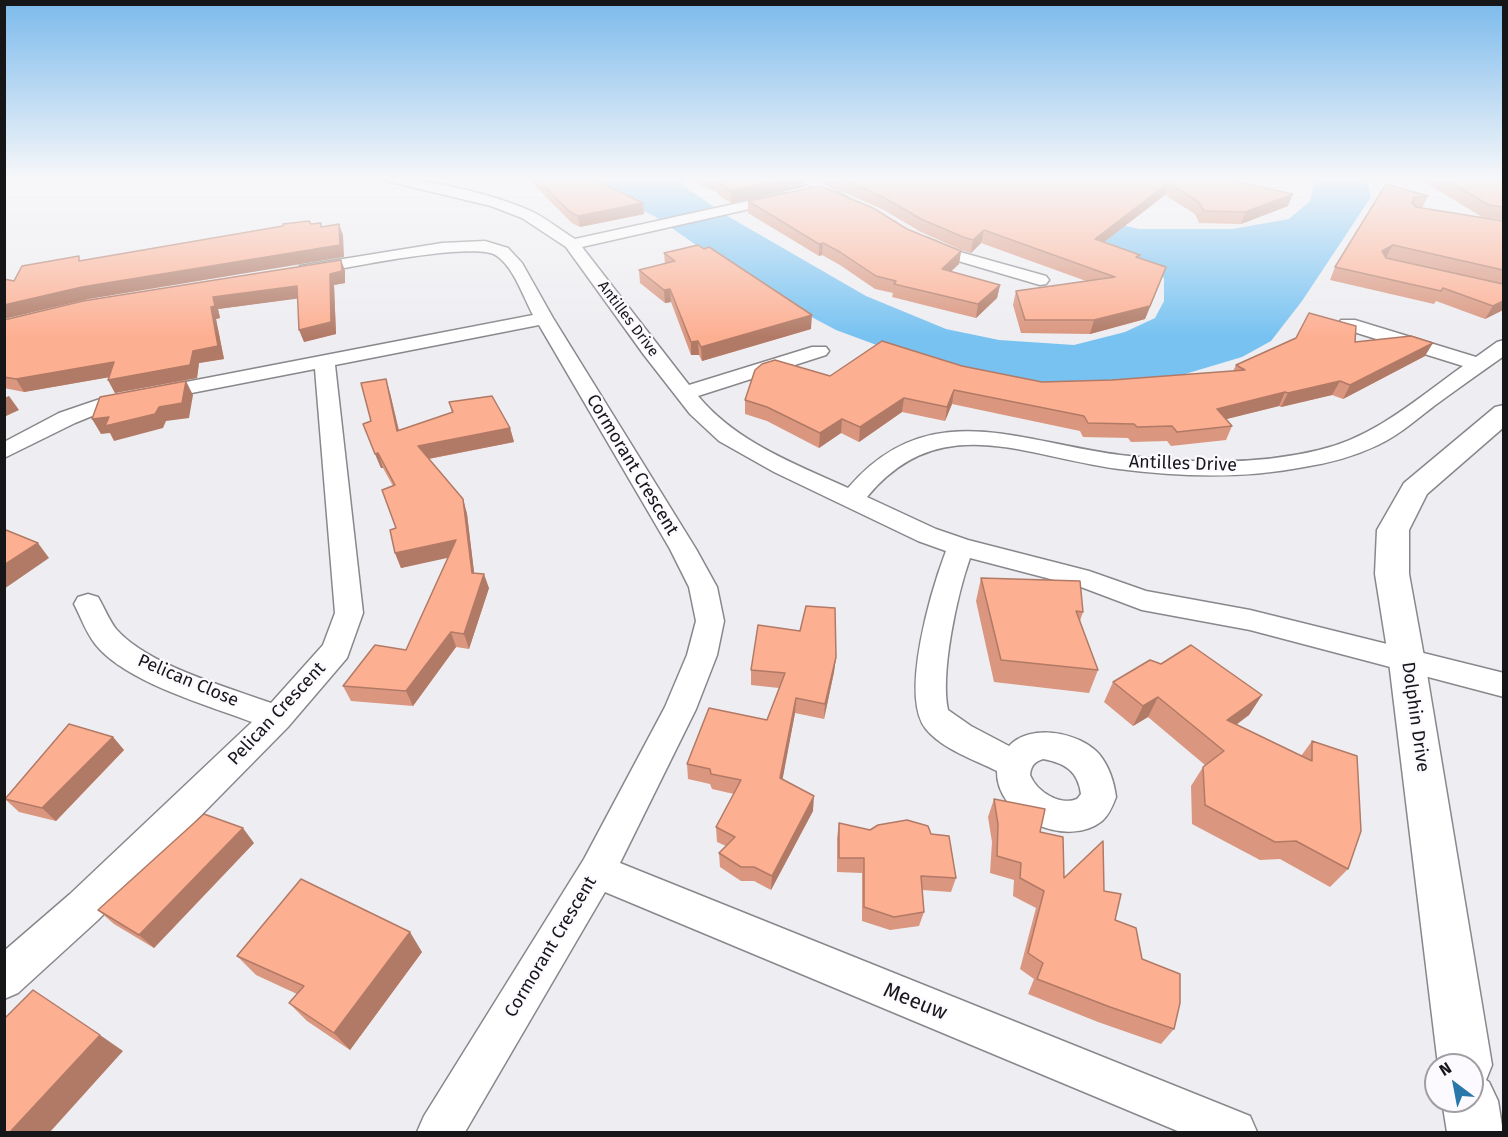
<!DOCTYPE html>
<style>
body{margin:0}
#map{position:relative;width:1508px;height:1137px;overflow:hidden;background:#eeedf1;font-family:"Fira Sans",sans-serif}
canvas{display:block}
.frame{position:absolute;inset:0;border:6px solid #161517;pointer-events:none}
.north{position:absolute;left:1424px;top:1053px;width:60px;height:60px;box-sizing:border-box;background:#fcfaff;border:2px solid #a09ea2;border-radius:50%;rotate:328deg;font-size:16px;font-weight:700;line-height:24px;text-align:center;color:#161517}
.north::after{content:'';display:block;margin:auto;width:21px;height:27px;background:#2978aa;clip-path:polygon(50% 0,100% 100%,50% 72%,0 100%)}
</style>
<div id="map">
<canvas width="1508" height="1137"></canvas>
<div class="frame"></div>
<div class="north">N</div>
</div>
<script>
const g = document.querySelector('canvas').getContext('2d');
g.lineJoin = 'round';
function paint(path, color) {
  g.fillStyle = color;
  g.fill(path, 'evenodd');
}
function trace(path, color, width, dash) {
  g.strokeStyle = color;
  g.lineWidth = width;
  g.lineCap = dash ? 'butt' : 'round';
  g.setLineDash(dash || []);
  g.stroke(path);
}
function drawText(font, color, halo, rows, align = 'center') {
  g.font = font + ' "Fira Sans",sans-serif';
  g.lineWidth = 4.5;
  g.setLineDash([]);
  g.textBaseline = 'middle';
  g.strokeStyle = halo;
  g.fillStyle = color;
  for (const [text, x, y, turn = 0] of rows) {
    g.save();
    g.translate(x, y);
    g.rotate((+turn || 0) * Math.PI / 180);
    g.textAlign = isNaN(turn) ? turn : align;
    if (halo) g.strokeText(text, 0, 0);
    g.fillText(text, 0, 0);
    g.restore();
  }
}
paint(new Path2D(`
 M 571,177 L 681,177 L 684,186 L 724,214 L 866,296 L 946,329 L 999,340 L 1074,345 L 1125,332 L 1155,318 L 1164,301 L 1164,278 L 1146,264 L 1095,245 L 1058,209 L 1139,229 L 1232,229 L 1289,219 L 1310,201 L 1314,180 L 1312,177 L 1366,177 L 1371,197 L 1302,301 L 1271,341 L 1242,357 L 1165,380 L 1044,387 L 928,364 L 836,330 L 759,289 L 656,217 Z`), '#77c2f1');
const minor = new Path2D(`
 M 380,177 C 422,177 493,194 531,211 C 546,218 560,230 575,239 L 784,193 L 789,194 L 791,197 L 789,200 L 582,247 L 689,385 L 812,347 L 826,347 L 829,351 L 826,355 L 698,396 C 736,442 795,464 848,488 C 928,394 1019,442 1120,455 C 1186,463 1254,466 1319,450 C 1375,437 1418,398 1463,366 L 1341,328 L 1339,324 L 1341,320 L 1355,320 L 1476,357 L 1497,342 L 1504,340 L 1504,356 C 1480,373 1457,389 1434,406 C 1416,420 1399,435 1378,445 C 1355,456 1330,463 1304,467 C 1243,479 1181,477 1119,469 C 1025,457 940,408 867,497 L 936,529 L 968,540 L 1089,571 L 1146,591 L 1250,610 L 1504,673 L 1504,697 L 1250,630 L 1142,610 L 1081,587 L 970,558 C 957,595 940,673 948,710 L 971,726 L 1009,746 C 1030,723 1079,732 1099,754 C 1109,766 1114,782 1116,797 C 1113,805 1109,815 1102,821 C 1067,849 996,818 997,771 C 975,760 942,749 926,729 C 899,696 932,588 946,551 L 918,541 L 774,472 L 719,441 L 690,414 L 644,355 L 566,247 L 522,218 L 491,206 L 382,180 ZM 1043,759 C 1065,763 1078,771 1081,794 L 1077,799 C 1060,806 1037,792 1030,775 C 1031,766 1034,762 1043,759 Z
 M 794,177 L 812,177 L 855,202 L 848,206 L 843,205 Z
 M 928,238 L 960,252 L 1046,276 L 1049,280 L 1046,284 L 1040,285 L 948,258 L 922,246 L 920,243 L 922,240 Z
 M 485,241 L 508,248 L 522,263 L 553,318 L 696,549 L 717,587 L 724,621 L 717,655 L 696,709 L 620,863 L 1250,1116 L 1257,1132 L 1180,1132 L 605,892 L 465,1132 L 417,1132 L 424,1116 L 584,859 L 665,707 L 687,655 L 696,621 L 689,587 L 670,549 L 539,325 L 335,365 L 363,613 L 347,658 L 288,727 L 98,920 L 18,993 L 4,999 L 4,951 L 70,894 L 252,722 C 207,705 126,682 96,645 C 86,633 81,617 74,604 L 78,597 L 88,594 L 98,597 C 104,607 109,620 116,629 C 147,665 227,687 271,703 L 323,645 L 335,613 L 315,369 L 109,409 L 75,423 L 4,458 L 4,442 L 59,413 L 103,398 L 533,315 C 523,296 514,268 497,256 C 476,240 338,270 306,275 L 300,274 L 298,270 L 300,266 L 306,265 L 442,243 Z`);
const tertiary = new Path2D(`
 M 1504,405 L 1504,427 L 1427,494 L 1409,530 L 1409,574 L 1425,662 L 1492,1065 L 1486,1080 L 1489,1082 L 1498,1101 L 1503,1132 L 1447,1132 L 1442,1101 L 1472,1101 L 1472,1065 L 1438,1065 L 1389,662 L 1375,574 L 1377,530 L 1404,483 L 1495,407 Z`);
trace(minor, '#89878b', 3);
trace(tertiary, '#89878b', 3);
paint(minor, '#fff');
paint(tertiary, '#fff');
paint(new Path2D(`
 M 526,177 L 589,177 L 643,203 L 644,214 L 580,227 L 572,223 Z
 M 693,177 L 804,177 L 804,187 L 731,203 L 717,194 L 717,192 L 693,182 Z
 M 815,177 L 1233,177 L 1225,180 L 1288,206 L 1241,224 L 1199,223 L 1195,214 L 1165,195 L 1104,242 L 1140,255 L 1139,258 L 1161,281 L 1145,319 L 1090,334 L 1021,333 L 1013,305 L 1016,291 L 1086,281 L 981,243 L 971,253 L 961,250 L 919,231 L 884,210 L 827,185 Z
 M 1416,177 L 1503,177 L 1503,220 L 1482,217 Z
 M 1386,184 L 1428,196 L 1422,208 L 1503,221 L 1503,310 L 1485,319 L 1436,301 L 1434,304 L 1330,280 L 1335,267 Z
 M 748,201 L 907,229 L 961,251 L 959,264 L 951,271 L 1000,285 L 997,298 L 976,318 L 892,297 L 893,293 L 875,289 L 840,265 L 822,255 L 819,256 L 748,213 Z
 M 664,253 L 811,329 L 702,361 L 699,355 L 691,355 L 671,302 L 665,303 L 640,283 L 639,270 L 665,264 Z
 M 341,260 L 345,271 L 345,283 L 334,285 L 336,334 L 304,342 L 298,298 L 218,309 L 220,318 L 216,319 L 224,359 L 199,363 L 197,378 L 115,393 L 108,380 L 109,377 L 24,392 L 4,388 L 4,320 Z
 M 1355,342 L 1425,356 L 1343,399 L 1332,395 L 1281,407 L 1279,406 L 1226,419 L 1232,426 L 1226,440 L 1171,446 L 1167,441 L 1131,442 L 1128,438 L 1083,437 L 1080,431 L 952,404 L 945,421 L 902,412 L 859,442 L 841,433 L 819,448 L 767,421 L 745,414 L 745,400 L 830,376 L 962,366 L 1042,382 L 1112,380 L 1233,371 L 1236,365 Z
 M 390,393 L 399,430 L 452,413 L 449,402 L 510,428 L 514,442 L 429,459 L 463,499 L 467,514 L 474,573 L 489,588 L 469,649 L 456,647 L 413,706 L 351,701 L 343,686 L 406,650 L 448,557 L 401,568 L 395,553 L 396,528 L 393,486 L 383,468 L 381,468 L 363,424 L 371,421 Z
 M 981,578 L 1083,612 L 1080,621 L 1098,670 L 1089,693 L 994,682 L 976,601 Z
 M 836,657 L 834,672 L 824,719 L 795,713 L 782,780 L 813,811 L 771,890 L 754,881 L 741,881 L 720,867 L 719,853 L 726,846 L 717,842 L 716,827 L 734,794 L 712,789 L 710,784 L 688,779 L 687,764 L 767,720 L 779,688 L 751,685 L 751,670 Z
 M 1113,682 L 1262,695 L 1249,715 L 1236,725 L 1301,756 L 1312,741 L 1348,869 L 1330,887 L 1280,859 L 1260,860 L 1192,824 L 1191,786 L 1203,767 L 1205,765 L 1148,717 L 1133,726 L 1104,702 Z
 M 113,737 L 124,750 L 56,821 L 19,812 L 5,799 Z
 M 994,799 L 1040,832 L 1064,878 L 1104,891 L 1115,920 L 1142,959 L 1174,1029 L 1161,1044 L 1098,1022 L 1028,994 L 1034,979 L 1020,969 L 1036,908 L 1013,896 L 1014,880 L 990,873 L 992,842 L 988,817 Z
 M 839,823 L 870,830 L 931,834 L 956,878 L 951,892 L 922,890 L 924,912 L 919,926 L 890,930 L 862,921 L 862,873 L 837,872 L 837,838 Z
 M 254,843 L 154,948 L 114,924 L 98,910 Z
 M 422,952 L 350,1050 L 307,1021 L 289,1003 L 297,994 L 256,975 L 237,956 Z`), '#da967e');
paint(new Path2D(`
 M 795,177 L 804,177 L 804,187 L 731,203 L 731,191 Z
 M 1204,177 L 1233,177 L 1200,187 Z
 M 1168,183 L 1165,195 L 1091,252 L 1095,239 Z
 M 1293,194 L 1288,206 L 1241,224 L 1245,212 Z
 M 643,203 L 644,214 L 580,227 L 578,216 Z
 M 339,224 L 343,235 L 344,257 L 89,299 L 4,319 L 4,305 Z
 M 984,230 L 981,243 L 971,253 L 973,240 Z
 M 823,243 L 822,255 L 819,256 L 819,244 Z
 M 1393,245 L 1386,257 L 1376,263 L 1382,251 Z
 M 961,251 L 959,264 L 940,282 L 942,269 Z
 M 341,260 L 345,271 L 345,283 L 334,285 L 336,334 L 304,342 L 299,330 L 330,274 Z
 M 1166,267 L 1145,319 L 1090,334 L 1094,320 Z
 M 1000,285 L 997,298 L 976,318 L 978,304 Z
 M 297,286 L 302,298 L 218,309 L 220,318 L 216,319 L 224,359 L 199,363 L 197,378 L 115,393 L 108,380 L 193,351 L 211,307 L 213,297 Z
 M 670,289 L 671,302 L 665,303 L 664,290 Z
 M 1503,301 L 1503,310 L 1485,319 L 1493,306 Z
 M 812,315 L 811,329 L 702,361 L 701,347 Z
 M 698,341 L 699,355 L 691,355 L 691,342 Z
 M 1433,343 L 1425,356 L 1343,399 L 1350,385 Z
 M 114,362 L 122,375 L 24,392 L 16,379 Z
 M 386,379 L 390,393 L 402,445 L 397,431 Z
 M 186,381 L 193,395 L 189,418 L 166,421 L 163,428 L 114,441 L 110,433 L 101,434 L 92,419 L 109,417 L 159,407 Z
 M 1340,381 L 1332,395 L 1281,407 L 1288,393 Z
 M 954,390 L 952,404 L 945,421 L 947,407 Z
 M 1285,392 L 1279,406 L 1211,423 L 1217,409 Z
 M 9,396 L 19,410 L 4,417 L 4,398 Z
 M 904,398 L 902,412 L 859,442 L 860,427 Z
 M 842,419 L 841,433 L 819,448 L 820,433 Z
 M 510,428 L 514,442 L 422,460 L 418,446 Z
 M 378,453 L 383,468 L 381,468 L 375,454 Z
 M 463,499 L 467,514 L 476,588 L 472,573 Z
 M 456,540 L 461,555 L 401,568 L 395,553 Z
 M 38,543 L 49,558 L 4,589 L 4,565 Z
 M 484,574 L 489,588 L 469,649 L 464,634 Z
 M 451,632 L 456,647 L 413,706 L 406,691 Z
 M 836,657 L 834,672 L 824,719 L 825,704 Z
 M 1262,695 L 1249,715 L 1215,740 L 1227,720 Z
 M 1158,697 L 1148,717 L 1133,726 L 1143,706 Z
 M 796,698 L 795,713 L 780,793 L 780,778 Z
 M 113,737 L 124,750 L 56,821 L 42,808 Z
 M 814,796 L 813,811 L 771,890 L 772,876 Z
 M 243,828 L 254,843 L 154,948 L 139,935 Z
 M 410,932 L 422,952 L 350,1050 L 334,1033 Z
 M 100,1035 L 123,1051 L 50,1132 L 10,1132 Z`), '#b17a66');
const building = new Path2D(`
 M 535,177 L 589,177 L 643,203 L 578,216 L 570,212 Z
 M 709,177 L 795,177 L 731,191 L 717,182 L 719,182 Z
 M 837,177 L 1213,177 L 1293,194 L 1245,212 L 1204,211 L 1199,202 L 1168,183 L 1095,239 L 1140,255 L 1136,257 L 1166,267 L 1150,306 L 1094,320 L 1025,320 L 1016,291 L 1115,277 L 984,230 L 973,240 L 963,237 L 921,219 L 885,198 Z
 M 1441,177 L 1503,177 L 1503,207 L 1489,205 Z
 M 1386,184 L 1428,196 L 1414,197 L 1412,203 L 1416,207 L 1503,221 L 1503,270 L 1393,245 L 1382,251 L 1386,258 L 1503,284 L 1503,301 L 1493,306 L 1443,288 L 1441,291 L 1335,267 Z
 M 820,186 L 873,208 L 907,229 L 961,251 L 942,269 L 1000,285 L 978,304 L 894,284 L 896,281 L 876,276 L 840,252 L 823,243 L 819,244 L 748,201 Z
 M 309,221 L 311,224 L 321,223 L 321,227 L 339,224 L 340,245 L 82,287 L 4,305 L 4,279 L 14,281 L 22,266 L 79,256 L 79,261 L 283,226 L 283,224 Z
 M 698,245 L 704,249 L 709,247 L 812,315 L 701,347 L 698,341 L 691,342 L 670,289 L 664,290 L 639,270 L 675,261 L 664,253 Z
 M 341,260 L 342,271 L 330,274 L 331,322 L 299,330 L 297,286 L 213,297 L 215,306 L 211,307 L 218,346 L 193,351 L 190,365 L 108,380 L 114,362 L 16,379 L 4,377 L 4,320 L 83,301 Z
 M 1309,313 L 1356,326 L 1355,342 L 1411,336 L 1433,343 L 1350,385 L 1340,381 L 1288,393 L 1285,392 L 1217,409 L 1232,426 L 1177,432 L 1172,426 L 1137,427 L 1134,424 L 1088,423 L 1084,416 L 954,390 L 947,407 L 904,398 L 860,427 L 842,419 L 820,433 L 767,407 L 745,400 L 755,370 L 762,364 L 775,360 L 830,376 L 882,341 L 962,366 L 1042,382 L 1112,380 L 1245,370 L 1236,365 L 1296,338 Z
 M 386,379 L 397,431 L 453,412 L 449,402 L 492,396 L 510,428 L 418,446 L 463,499 L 472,573 L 484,574 L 464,634 L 451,632 L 406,691 L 343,686 L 375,645 L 406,650 L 456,540 L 395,553 L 390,530 L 396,528 L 382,490 L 395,485 L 378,453 L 375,454 L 363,424 L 371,421 L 361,383 Z
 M 186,381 L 182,403 L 159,407 L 155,414 L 105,426 L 109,417 L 92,419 L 100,397 Z
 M 6,530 L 38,543 L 4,565 L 4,531 Z
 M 981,578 L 1080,581 L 1083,612 L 1076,611 L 1098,670 L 1001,660 Z
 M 806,606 L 835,608 L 836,657 L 825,704 L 796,698 L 780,778 L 814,796 L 772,876 L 754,867 L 741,867 L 719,853 L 735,837 L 716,827 L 741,780 L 711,774 L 710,769 L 687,764 L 709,708 L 767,720 L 785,673 L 751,670 L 758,625 L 800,631 Z
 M 1191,645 L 1262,695 L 1227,720 L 1312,761 L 1312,741 L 1357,756 L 1361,831 L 1348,869 L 1296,841 L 1275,842 L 1205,805 L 1203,767 L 1224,751 L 1158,697 L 1143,706 L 1113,682 L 1150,660 L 1161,664 Z
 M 69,724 L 113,737 L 42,808 L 5,799 Z
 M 994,799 L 1045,809 L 1040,832 L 1063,837 L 1064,878 L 1103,841 L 1104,891 L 1121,894 L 1115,920 L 1136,928 L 1142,959 L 1180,974 L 1180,1003 L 1174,1029 L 1110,1007 L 1037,979 L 1043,963 L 1028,953 L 1044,891 L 1020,878 L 1021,863 L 997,856 L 998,824 Z
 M 204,814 L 243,828 L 139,935 L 98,910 Z
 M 907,820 L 928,826 L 931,834 L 949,836 L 956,878 L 921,876 L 924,912 L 894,917 L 864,907 L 864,858 L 839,858 L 839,823 L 870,830 L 878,825 Z
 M 301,879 L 410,932 L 334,1033 L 289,1003 L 304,986 L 237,956 Z
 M 33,990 L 100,1035 L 10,1132 L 4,1132 L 4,1019 Z`);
paint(building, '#fdaf92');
trace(building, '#b17a66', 1.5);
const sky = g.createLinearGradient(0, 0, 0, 337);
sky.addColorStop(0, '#7bbaec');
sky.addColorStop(0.53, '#f7f7f9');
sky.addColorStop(1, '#f7f7f900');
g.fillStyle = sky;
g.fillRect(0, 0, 1508, 337);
drawText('15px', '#161517', '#fcfaff', [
 ["Antilles Drive",628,319,53]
]);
drawText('18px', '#161517', '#fcfaff', [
 ["Antilles Drive",1183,464,2],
 ["Cormorant Crescent",632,465,59],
 ["Pelican Close",188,681,23],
 ["Pelican Crescent",277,714,-47],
 ["Dolphin Drive",1415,717,82],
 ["Cormorant Crescent",551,947,-59]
]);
drawText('21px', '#161517', '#fcfaff', [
 ["Meeuw",915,1002,22]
]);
</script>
